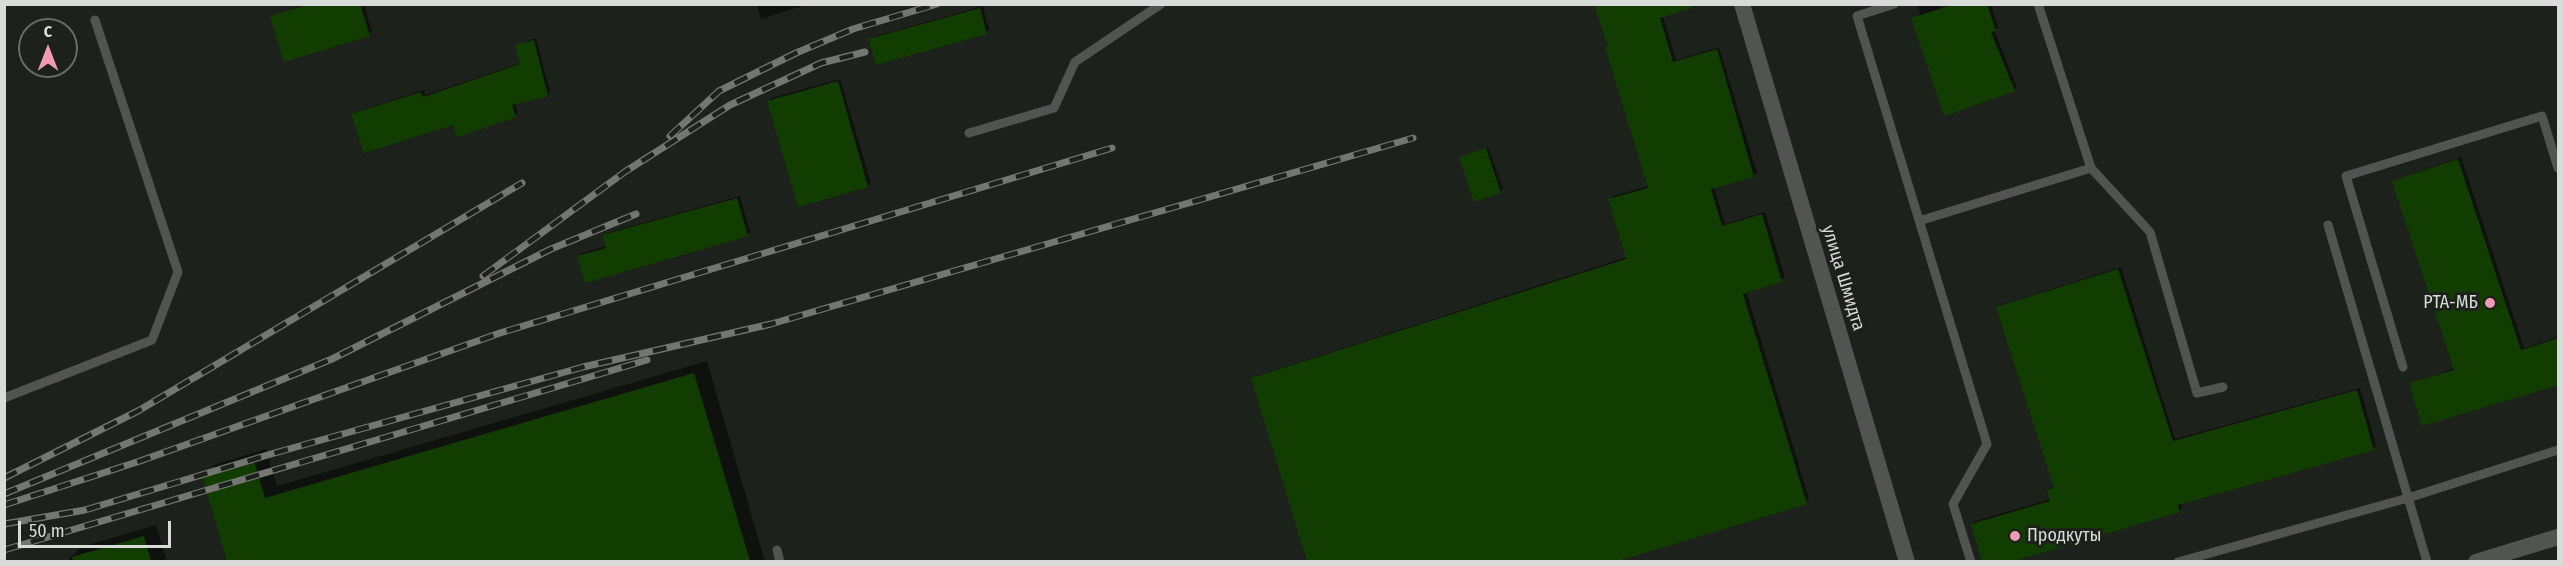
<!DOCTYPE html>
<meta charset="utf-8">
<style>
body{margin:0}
#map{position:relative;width:2563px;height:566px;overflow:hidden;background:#1d211b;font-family:"Fira Sans Condensed",sans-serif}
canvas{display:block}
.frame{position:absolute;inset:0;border:6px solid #d8dbd7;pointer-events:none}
.north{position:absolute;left:18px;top:18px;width:60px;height:60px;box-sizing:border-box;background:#1d211b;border:2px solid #686b66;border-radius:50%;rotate:0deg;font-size:16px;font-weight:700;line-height:24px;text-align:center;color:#d8dbd7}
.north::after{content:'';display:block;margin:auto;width:21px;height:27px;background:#f09ab6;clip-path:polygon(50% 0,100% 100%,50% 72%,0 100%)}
.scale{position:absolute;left:18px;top:521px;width:153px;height:27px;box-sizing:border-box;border:3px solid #d8dbd7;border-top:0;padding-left:8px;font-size:18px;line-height:21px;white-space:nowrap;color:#d8dbd7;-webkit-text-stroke:4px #1d211b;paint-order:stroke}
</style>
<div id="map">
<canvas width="2563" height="566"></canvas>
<div class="frame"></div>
<div class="north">С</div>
<div class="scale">50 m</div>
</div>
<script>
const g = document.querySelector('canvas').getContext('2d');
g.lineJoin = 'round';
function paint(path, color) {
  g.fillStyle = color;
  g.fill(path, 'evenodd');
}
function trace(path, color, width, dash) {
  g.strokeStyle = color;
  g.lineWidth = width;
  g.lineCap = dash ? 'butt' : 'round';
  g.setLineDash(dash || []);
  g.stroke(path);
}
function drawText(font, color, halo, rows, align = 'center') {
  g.font = font + ' "Fira Sans Condensed",sans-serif';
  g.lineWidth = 6;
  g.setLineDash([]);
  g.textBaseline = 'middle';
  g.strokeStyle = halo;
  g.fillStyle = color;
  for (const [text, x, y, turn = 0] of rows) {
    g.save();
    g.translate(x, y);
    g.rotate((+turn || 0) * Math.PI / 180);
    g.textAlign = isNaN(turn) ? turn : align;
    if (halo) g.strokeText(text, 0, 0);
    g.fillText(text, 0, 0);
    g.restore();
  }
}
paint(new Path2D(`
 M 305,4 L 364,4 L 372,32 L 369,35 L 272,17 Z
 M 757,4 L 809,4 L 761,19 Z
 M 1917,4 L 1941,4 L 1941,8 L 1951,4 L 1991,4 L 1998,27 L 1994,30 L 2017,87 L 2014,90 L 1913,19 L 1920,14 Z
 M 983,6 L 989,30 L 986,32 L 870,40 L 873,37 Z
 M 1663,16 L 1676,60 L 1719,47 L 1757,173 L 1754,175 L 1714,187 L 1725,224 L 1765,212 L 1785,278 L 1746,291 L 1809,499 L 1806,502 L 1613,562 L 1309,562 L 1253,379 L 1256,376 L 1627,257 L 1610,199 L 1613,196 L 1649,186 L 1606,48 Z
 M 536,38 L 550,92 L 547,95 L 515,103 L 518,113 L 515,115 L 454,123 L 353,114 L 356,112 L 424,90 L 425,95 L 521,63 L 517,45 Z
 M 840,79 L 871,183 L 868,186 L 769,101 L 771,98 Z
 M 1488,147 L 1503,189 L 1500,192 L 1461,158 Z
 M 2461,157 L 2524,348 L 2558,337 L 2558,383 L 2411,384 L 2455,368 L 2393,181 Z
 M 740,196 L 750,232 L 747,234 L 579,256 L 582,253 L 607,246 L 604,236 L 607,233 Z
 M 2121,267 L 2175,439 L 2360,388 L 2376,446 L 2373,449 L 2181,503 L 2182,508 L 2179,511 L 2008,562 L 1983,562 L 1972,524 L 1975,521 L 2051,499 L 2048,490 L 2055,486 L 1998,308 L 2001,305 Z
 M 707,361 L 765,562 L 228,562 L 203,476 L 216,464 L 266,449 L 277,486 Z
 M 156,525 L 167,562 L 69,562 L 69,559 L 81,547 Z`), '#0007');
paint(new Path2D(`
 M 309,4 L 360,4 L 370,36 L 284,62 L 270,16 Z
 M 1594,4 L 1691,4 L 1691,8 L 1660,18 L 1673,62 L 1717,49 L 1754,177 L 1711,189 L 1722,226 L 1762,214 L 1782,282 L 1743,294 L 1807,504 L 1618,561 L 1307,561 L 1251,378 L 1626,259 L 1608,199 L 1648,188 L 1605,47 L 1608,46 Z
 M 1955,4 L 1987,4 L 1996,31 L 1991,32 L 2015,91 L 1944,116 L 1911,18 Z
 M 980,8 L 987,34 L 876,65 L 868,39 Z
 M 534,40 L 548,96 L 512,105 L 516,117 L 457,137 L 453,125 L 364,153 L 351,114 L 421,92 L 423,97 L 520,64 L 515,45 Z
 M 838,81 L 868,187 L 798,207 L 767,101 Z
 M 1486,148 L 1501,193 L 1474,202 L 1459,157 Z
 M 2458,159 L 2521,350 L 2559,338 L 2559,385 L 2422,426 L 2409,383 L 2454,370 L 2392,181 Z
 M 737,198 L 748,236 L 585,283 L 577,256 L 606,248 L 602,235 Z
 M 2118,269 L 2173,441 L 2357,390 L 2374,450 L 2178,505 L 2180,512 L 2014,561 L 1982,561 L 1971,524 L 2050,501 L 2047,490 L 2054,488 L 1996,307 Z
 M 694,373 L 750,561 L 227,561 L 202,476 L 254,461 L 265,498 Z
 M 144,536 L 151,561 L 73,561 L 72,557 Z`), '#123d00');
trace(new Path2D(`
 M 1894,4 L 1857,16 L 1987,444 L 1953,504 L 1971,562
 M 2038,4 L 2091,168 L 2150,232 L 2197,393 L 2223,387
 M 969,133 L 1054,108 L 1075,62 L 1161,4
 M 1919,221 L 2091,168
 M 2328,225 L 2427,562
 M 2403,367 L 2346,176 L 2542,116 L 2558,168
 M 4,398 L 152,340 L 178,272 L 95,20
 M 777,550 L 780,562
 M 2178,562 L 2408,498 L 2558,450`), '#525451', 9);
trace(new Path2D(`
 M 1742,4 L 1907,562`), '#525451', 16);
trace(new Path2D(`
 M 2476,562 L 2558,537`), '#525451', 16);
const rail = new Path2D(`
 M 670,136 L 719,91 L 796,53 L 853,29 L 937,4
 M 483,276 L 626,171 L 730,105 L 821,63 L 865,52
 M 4,478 L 138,411 L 522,183
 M 4,494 L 332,359 L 551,249 L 636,214
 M 4,505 L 140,461 L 500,333 L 1112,148
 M 4,524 L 85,510 L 271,454 L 583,367 L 771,324 L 1413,138
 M 4,550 L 647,360`);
trace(rail, '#737671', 7);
trace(rail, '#1d211b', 4.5, [14]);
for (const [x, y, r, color] of [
 [2490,303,6,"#f09ab6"],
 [2015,536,6,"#f09ab6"]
]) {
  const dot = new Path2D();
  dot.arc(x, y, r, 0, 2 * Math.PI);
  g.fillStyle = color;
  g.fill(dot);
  trace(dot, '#1d211b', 2);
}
drawText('18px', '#d8dbd7', '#1d211b', [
 ["улица Шмидта",1843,278,73]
]);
drawText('18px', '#d8dbd7', '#1d211b', [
 ["РТА-МБ",2478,303],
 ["Продкуты",2027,536,"left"]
], 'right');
</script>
